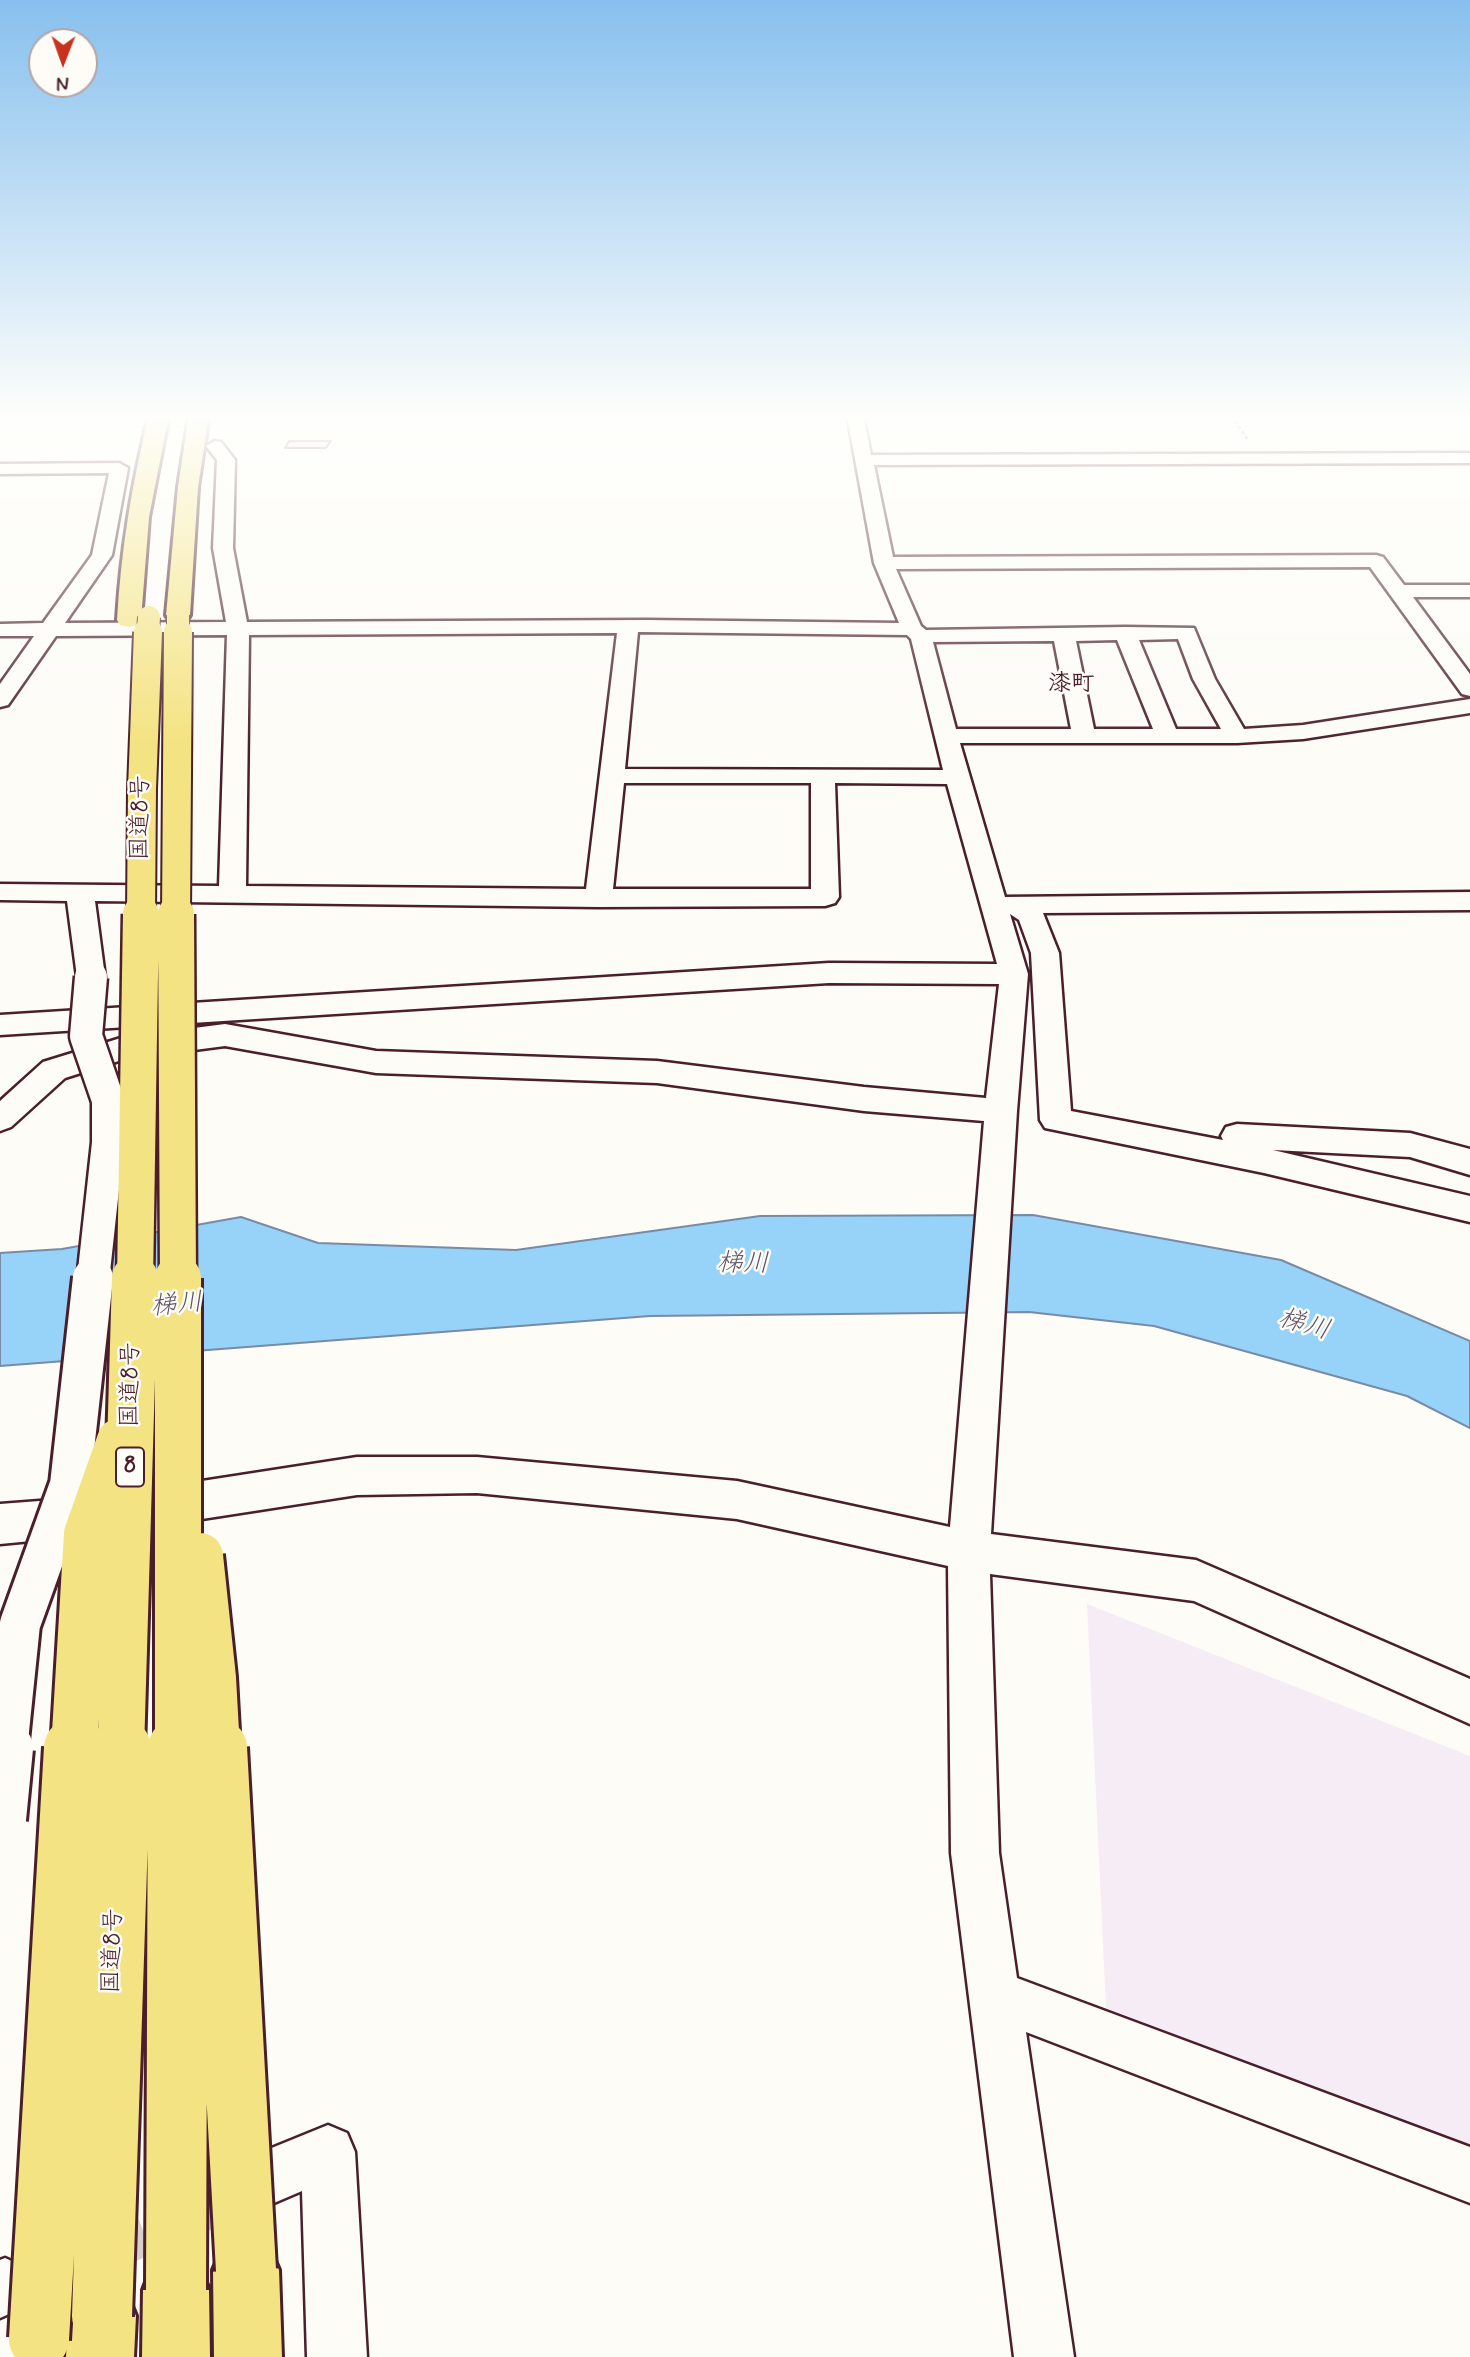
<!DOCTYPE html>
<meta charset="utf-8">
<style>
body{margin:0}
#map{position:relative;width:1470px;height:2357px;overflow:hidden;background:#fdfcf7;font-family:Mynerve,sans-serif}
canvas{display:block}
.north{position:absolute;left:28px;top:28px;width:70px;height:70px;box-sizing:border-box;background:#fdfcf7;border:2px solid #b5a4a5;border-radius:50%;rotate:181deg;font-size:19px;font-weight:700;line-height:28px;text-align:center;color:#4a1f2b}
.north::after{content:'';display:block;margin:auto;width:24px;height:32px;background:#c8321e;clip-path:polygon(50% 0,100% 100%,50% 72%,0 100%)}
</style>
<div id="map">
<canvas width="1470" height="2357"></canvas>
<div class="north">N</div>
</div>
<script>
const g = document.querySelector('canvas').getContext('2d');
g.lineJoin = 'round';
function paint(path, color) {
  g.fillStyle = color;
  g.fill(path, 'evenodd');
}
function trace(path, color, width, dash) {
  g.strokeStyle = color;
  g.lineWidth = width;
  g.lineCap = dash ? 'butt' : 'round';
  g.setLineDash(dash || []);
  g.stroke(path);
}
function drawText(font, color, halo, rows, align = 'center') {
  g.font = font + ' Mynerve,"Klee One",sans-serif';
  g.lineWidth = 5;
  g.setLineDash([]);
  g.textBaseline = 'middle';
  g.strokeStyle = halo;
  g.fillStyle = color;
  for (const [text, x, y, turn = 0] of rows) {
    g.save();
    g.translate(x, y);
    g.rotate((+turn || 0) * Math.PI / 180);
    g.textAlign = isNaN(turn) ? turn : align;
    if (halo) g.strokeText(text, 0, 0);
    g.fillText(text, 0, 0);
    g.restore();
  }
}
paint(new Path2D(`
 M 1087,1604 L 1470,1756 L 1470,2148 L 1106,2008 Z`), '#f6ecf6');
const water = new Path2D(`
 M 1033,1215 L 1281,1260 L 1470,1341 L 1470,1428 L 1407,1396 L 1154,1326 L 1029,1312 L 650,1316 L 0,1366 L 0,1253 L 62,1249 L 241,1217 L 318,1243 L 516,1250 L 760,1216 Z`);
paint(water, '#97d3f8');
trace(water, '#788ba6', 2);
const building = new Path2D(`
 M 289,441 L 331,441 L 326,448 L 285,448 Z`);
paint(building, '#e4c6f4');
trace(building, '#4a1f2b', 2);
trace(new Path2D(`
 M 95,2250 L 255,2183`), '#d9d0ce', 52, [52, 26]);
const minor = new Path2D(`
 M 847,415 L 863,415 L 871,455 L 1470,453 L 1470,463 L 874,465 L 893,557 L 1376,555 L 1383,557 L 1404,585 L 1470,585 L 1470,597 L 1413,597 L 1470,674 L 1470,696 L 1462,694 L 1370,567 L 896,569 L 921,626 L 926,630 L 1125,627 L 1194,628 L 1215,679 L 1244,729 L 1303,725 L 1470,699 L 1470,713 L 1303,739 L 1237,743 L 960,743 L 1005,897 L 1470,892 L 1470,910 L 1043,913 L 1059,953 L 1071,1111 L 1223,1140 L 1221,1136 L 1226,1127 L 1237,1124 L 1410,1133 L 1470,1149 L 1470,1175 L 1410,1157 L 1273,1150 L 1470,1196 L 1470,1222 L 1264,1173 L 1045,1128 L 1040,1120 L 1031,953 L 1019,920 L 1010,914 L 1028,974 L 1017,1111 L 991,1534 L 1196,1560 L 1470,1679 L 1470,1724 L 1194,1601 L 990,1574 L 999,1853 L 1017,1978 L 1470,2147 L 1470,2203 L 1026,2032 L 1074,2357 L 1014,2357 L 951,1853 L 948,1566 L 737,1519 L 477,1493 L 357,1495 L 105,1534 L 0,1544 L 0,1504 L 105,1496 L 357,1457 L 477,1457 L 737,1481 L 950,1527 L 984,1121 L 864,1111 L 657,1083 L 376,1073 L 225,1046 L 125,1059 L 65,1078 L 11,1127 L 0,1131 L 0,1101 L 43,1062 L 124,1037 L 225,1024 L 376,1051 L 657,1061 L 864,1087 L 986,1098 L 999,984 L 829,983 L 0,1035 L 0,1015 L 829,963 L 997,964 L 947,784 L 835,783 L 839,897 L 835,903 L 825,906 L 599,907 L 95,901 L 105,977 L 101,984 L 91,987 L 81,984 L 77,977 L 67,901 L 0,900 L 0,884 L 219,886 L 227,635 L 56,636 L 8,705 L 0,707 L 0,684 L 34,636 L 0,636 L 0,624 L 43,623 L 92,555 L 109,473 L 0,474 L 0,464 L 119,463 L 128,468 L 112,555 L 65,623 L 226,622 L 213,548 L 217,460 L 206,446 L 215,441 L 221,442 L 235,460 L 233,548 L 247,622 L 646,620 L 899,623 L 874,563 ZM 638,632 L 907,635 L 911,639 L 943,770 L 625,769 ZM 617,633 L 586,889 L 246,886 L 249,635 ZM 1178,639 L 1193,679 L 1221,729 L 1176,729 L 1139,640 ZM 1117,640 L 1153,729 L 1094,729 L 1076,641 ZM 1054,641 L 1071,729 L 956,729 L 933,642 ZM 624,783 L 811,783 L 811,889 L 613,889 Z
 M 328,2125 L 347,2133 L 355,2152 L 367,2357 L 307,2357 L 302,2191 L 267,2206 L 247,2198 L 239,2178 L 247,2158 Z
 M 5,2258 L 25,2267 L 34,2287 L 25,2307 L 0,2318 L 0,2260 Z`);
const highway = new Path2D(`
 M 149,415 L 169,415 L 149,517 L 141,620 L 138,625 L 129,627 L 120,625 L 117,620 C 121,550 132,483 149,415 Z
 M 189,415 L 209,415 L 198,487 L 190,615 L 187,620 L 178,622 L 169,620 L 166,615 L 178,487 Z
 M 246,2237 L 269,2247 L 279,2270 L 282,2357 L 214,2357 L 213,2270 L 223,2247 Z
 M 176,2257 L 200,2266 L 209,2290 L 210,2357 L 142,2357 L 143,2290 L 152,2266 Z
 M 102,2282 L 126,2292 L 136,2316 L 134,2357 L 66,2357 L 68,2316 L 78,2292 Z`);
trace(minor, '#4a1f2b', 5);
trace(highway, '#4a1f2b', 6);
trace(new Path2D(`
 M 1232,416 L 1248,440`), '#4a1f2b', 2.5, [3.5, 2.5]);
paint(minor, '#fdfcf7');
paint(highway, '#f4e382');
const minorBridgeFar2 = new Path2D(`
 M 91,977 L 86,1036 L 108,1100 L 108,1143 L 93,1280`);
const minorBridgeFar1 = new Path2D(`
 M 7,1750 L 20,1624 L 70,1485 L 93,1278`);
const minorBridge = new Path2D(`
 M 0,1819 L 7,1748`);
const highwayBridgeFar4 = new Path2D(`
 M 148,634 L 149,617
 M 178,634 L 178,615`);
const highwayBridgeFar3 = new Path2D(`
 M 141,916 L 142,789 L 148,632
 M 176,916 L 178,632`);
const highwayBridgeFar2 = new Path2D(`
 M 176,914 L 178,1280
 M 135,1280 L 141,914`);
const highwayBridgeFar1 = new Path2D(`
 M 178,1278 L 178,1750
 M 200,1556 L 213,1678 L 217,1750
 M 74,1750 L 87,1534 L 120,1441
 M 121,1750 L 135,1278`);
const highwayBridge = new Path2D(`
 M 217,1748 L 246,2270
 M 176,2290 L 178,1748
 M 102,2316 L 121,1748
 M 39,2339 L 74,1748`);
trace(minorBridgeFar2, '#4a1f2b', 37, []);
trace(minorBridgeFar1, '#4a1f2b', 46, []);
trace(minorBridge, '#4a1f2b', 58, []);
trace(highwayBridgeFar4, '#4a1f2b', 24, []);
trace(highwayBridgeFar3, '#4a1f2b', 32, []);
trace(highwayBridgeFar2, '#4a1f2b', 41, []);
trace(highwayBridgeFar1, '#4a1f2b', 52, []);
trace(highwayBridge, '#4a1f2b', 66, []);
trace(minorBridgeFar2, '#fdfcf7', 32);
trace(minorBridgeFar1, '#fdfcf7', 40);
trace(minorBridge, '#fdfcf7', 52);
trace(highwayBridgeFar4, '#f4e382', 22);
trace(highwayBridgeFar3, '#f4e382', 28);
trace(highwayBridgeFar2, '#f4e382', 36);
trace(highwayBridgeFar1, '#f4e382', 46);
trace(highwayBridge, '#f4e382', 60);
const sky = g.createLinearGradient(0, 0, 0, 745);
sky.addColorStop(0, '#87c0ee');
sky.addColorStop(0.56, '#fefefb');
sky.addColorStop(1, '#fefefb00');
g.fillStyle = sky;
g.fillRect(0, 0, 1470, 745);
drawText('bold 23px', '#4a1f2b', '#fdfcf7', [
 ["漆町",1071,685]
]);
for (const [x, y, w] of [
 [130,1467,28]
]) {
  const box = new Path2D();
  box.roundRect(x - w / 2, y - 19.5, w, 39, 5);
  g.fillStyle = '#fdfcf7';
  g.fill(box);
  trace(box, '#4a1f2b', 2);
}
drawText('bold 23px', '#4a1f2b', null, [
 ["8",130,1467]
]);
drawText('24px', '#4a1f2b', '#fdfcf7', [
 ["国道8号",142,818,-89],
 ["国道8号",132,1385,-89],
 ["国道8号",114,1951,-88]
]);
drawText('italic 26px', '#615568', '#fdfcf7', [
 ["梯川",743,1265,1],
 ["梯川",177,1306,-5],
 ["梯川",1304,1326,16]
]);
</script>
